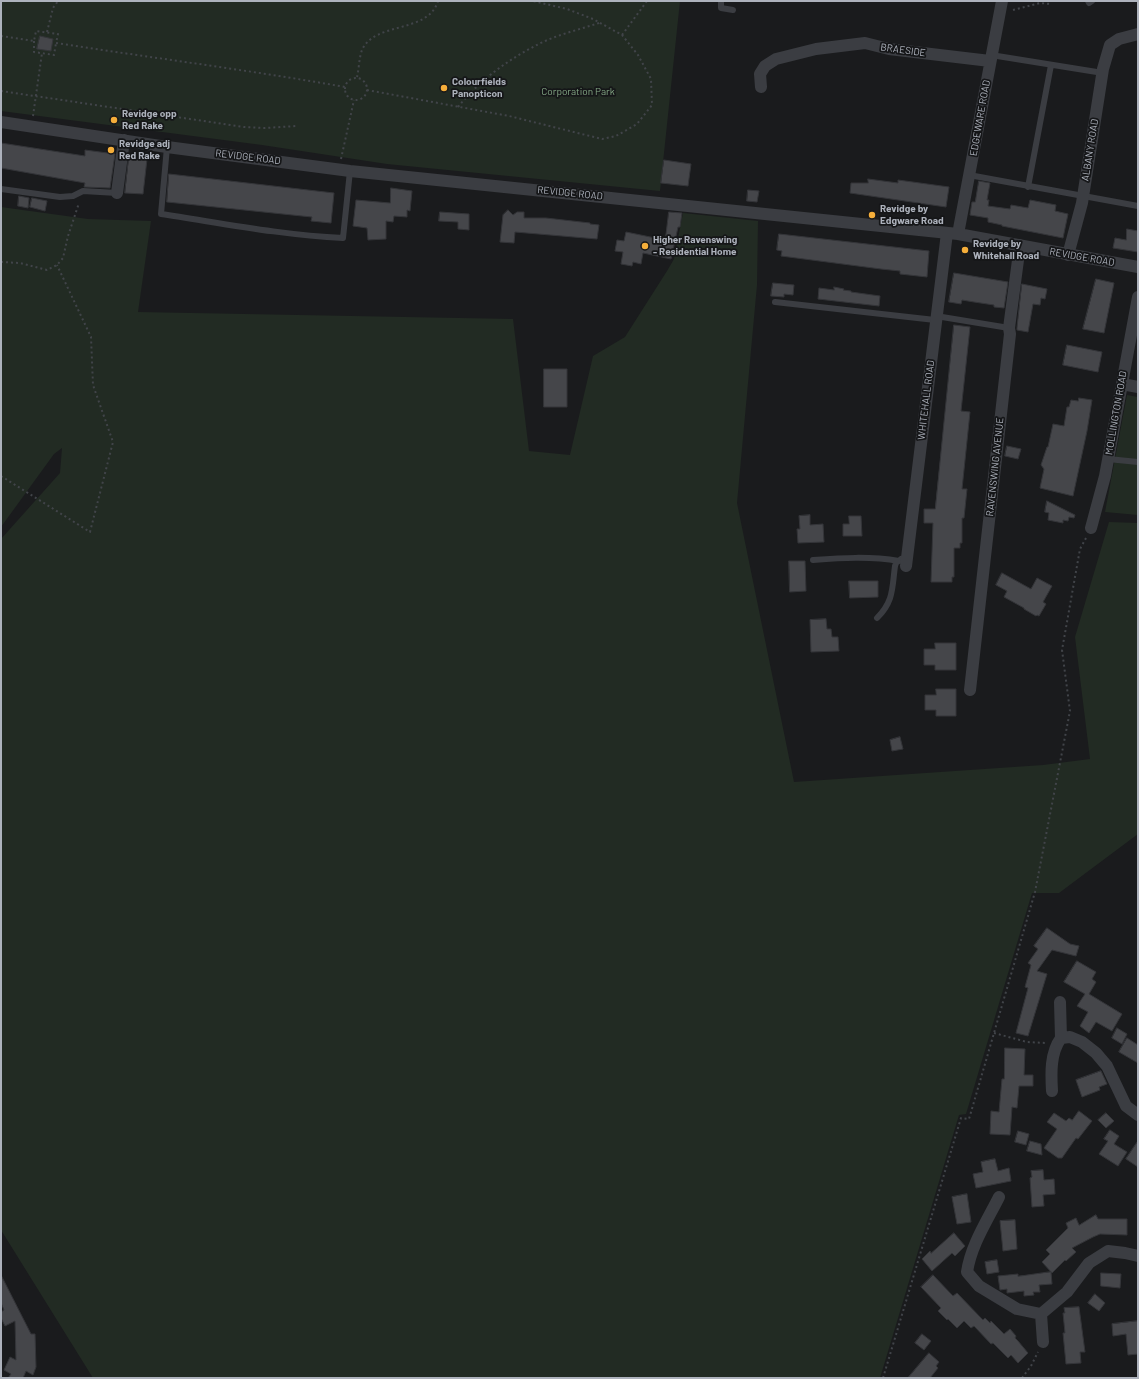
<!DOCTYPE html>
<style>
body{margin:0}
#map{position:relative;width:1139px;height:1379px;overflow:hidden;background:#1a1b1d;font-family:Barlow,sans-serif}
canvas{display:block}
.frame{position:absolute;inset:0;border:2px solid #adb2bc;pointer-events:none}
</style>
<div id="map">
<canvas width="1139" height="1379"></canvas>
<div class="frame"></div>
</div>
<script>
const g = document.querySelector('canvas').getContext('2d');
g.lineJoin = 'round';
function paint(path, color) {
  g.fillStyle = color;
  g.fill(path, 'evenodd');
}
function trace(path, color, width, dash) {
  g.strokeStyle = color;
  g.lineWidth = width;
  g.lineCap = dash ? 'butt' : 'round';
  g.setLineDash(dash || []);
  g.stroke(path);
}
function drawText(font, color, halo, rows, align = 'center') {
  g.font = font + ' Barlow,sans-serif';
  g.lineWidth = 3.5;
  g.setLineDash([]);
  g.textBaseline = 'middle';
  g.strokeStyle = halo;
  g.fillStyle = color;
  for (const [text, x, y, turn = 0] of rows) {
    g.save();
    g.translate(x, y);
    g.rotate((+turn || 0) * Math.PI / 180);
    g.textAlign = isNaN(turn) ? turn : align;
    if (halo) g.strokeText(text, 0, 0);
    g.fillText(text, 0, 0);
    g.restore();
  }
}
paint(new Path2D(`
 M 1,1 L 680,1 L 660,191 L 387,164 L 262,145 L 1,111 Z
 M 1,207 L 88,219 L 151,221 L 138,312 L 513,319 L 529,451 L 570,455 L 593,356 L 625,337 L 667,271 L 674,259 L 683,213 L 758,221 L 757,285 L 737,503 L 794,782 L 1043,765 L 1090,759 L 1075,637 L 1109,522 L 1138,523 L 1138,834 L 1059,893 L 1032,893 L 966,1114 L 959,1115 L 880,1378 L 93,1378 L 1,1230 L 1,539 L 60,473 L 62,448 L 54,454 L 1,527 Z
 M 1127,395 L 1138,397 L 1138,515 L 1105,512 Z`), '#222b23');
const building = new Path2D(`
 M 40,36 L 53,39 L 51,51 L 37,49 Z
 M 1,143 L 85,156 L 85,150 L 115,154 L 110,188 L 84,187 L 85,183 L 1,168 Z
 M 129,157 L 147,159 L 143,194 L 125,193 Z
 M 664,160 L 691,164 L 688,186 L 661,183 Z
 M 169,174 L 334,193 L 331,223 L 311,221 L 312,217 L 302,216 L 167,202 Z
 M 868,179 L 898,183 L 898,180 L 949,187 L 946,207 L 850,193 L 851,183 L 868,183 Z
 M 979,181 L 990,183 L 987,200 L 989,200 L 988,206 L 1010,209 L 1011,205 L 1028,208 L 1030,200 L 1056,205 L 1055,211 L 1068,214 L 1063,238 L 1002,226 L 1002,225 L 988,222 L 988,218 L 970,215 L 972,202 L 975,202 Z
 M 391,188 L 412,191 L 410,211 L 407,210 L 407,217 L 394,216 L 393,222 L 386,221 L 386,239 L 368,240 L 367,228 L 353,226 L 356,200 L 390,203 Z
 M 748,190 L 759,191 L 757,202 L 747,201 Z
 M 19,196 L 29,198 L 28,208 L 18,206 Z
 M 32,198 L 47,201 L 45,211 L 30,207 Z
 M 508,210 L 513,215 L 517,212 L 524,212 L 524,218 L 546,218 L 590,223 L 590,224 L 599,225 L 597,239 L 515,232 L 514,243 L 500,242 L 503,215 Z
 M 440,212 L 469,214 L 469,230 L 458,229 L 458,222 L 439,221 Z
 M 669,212 L 682,213 L 680,227 L 678,227 L 671,259 L 643,253 L 641,264 L 633,262 L 632,266 L 621,264 L 623,252 L 615,251 L 617,240 L 624,241 L 626,232 L 665,240 Z
 M 1127,229 L 1138,231 L 1138,252 L 1113,248 L 1115,238 L 1126,240 Z
 M 779,234 L 929,251 L 927,277 L 900,274 L 900,271 L 881,269 L 781,256 L 782,251 L 777,250 Z
 M 954,273 L 1008,282 L 1004,308 L 994,307 L 994,305 L 974,302 L 962,300 L 961,304 L 949,302 Z
 M 1096,279 L 1114,283 L 1104,333 L 1083,329 Z
 M 773,283 L 794,285 L 793,295 L 784,294 L 784,297 L 771,296 Z
 M 1022,284 L 1047,289 L 1045,299 L 1041,298 L 1040,305 L 1033,304 L 1028,332 L 1017,330 L 1017,328 Z
 M 834,287 L 844,289 L 843,290 L 851,291 L 851,292 L 880,296 L 879,306 L 818,299 L 819,288 L 834,290 Z
 M 954,325 L 970,327 L 961,411 L 970,412 L 962,489 L 967,489 L 964,518 L 962,518 L 962,543 L 960,543 L 960,548 L 954,548 L 954,577 L 952,577 L 952,582 L 931,582 L 933,523 L 924,523 L 924,509 L 935,509 Z
 M 1067,345 L 1102,352 L 1098,372 L 1063,365 Z
 M 544,369 L 567,369 L 567,407 L 544,407 Z
 M 1079,398 L 1092,400 L 1087,431 L 1073,496 L 1040,488 L 1044,469 L 1041,465 L 1047,447 L 1048,447 L 1053,424 L 1064,426 L 1067,407 L 1069,407 L 1071,400 L 1078,401 Z
 M 1007,446 L 1021,449 L 1018,459 L 1005,456 Z
 M 1047,501 L 1075,515 L 1074,518 L 1069,517 L 1068,521 L 1063,520 L 1063,523 L 1048,520 L 1049,513 L 1045,512 Z
 M 810,515 L 810,525 L 823,524 L 824,542 L 798,543 L 797,529 L 800,529 L 799,516 Z
 M 849,516 L 861,516 L 862,536 L 843,536 L 843,524 L 849,524 Z
 M 789,561 L 805,561 L 806,591 L 790,592 Z
 M 1002,573 L 1031,589 L 1037,578 L 1052,586 L 1043,602 L 1046,604 L 1039,616 L 1037,615 L 1036,616 L 1024,609 L 1024,608 L 1004,597 L 1007,591 L 996,585 Z
 M 849,581 L 878,581 L 878,597 L 850,598 Z
 M 826,619 L 827,629 L 831,629 L 832,637 L 838,637 L 839,651 L 811,652 L 810,620 Z
 M 935,643 L 956,643 L 956,670 L 935,670 L 935,665 L 924,665 L 924,649 L 935,649 Z
 M 936,689 L 956,689 L 956,716 L 936,716 L 936,710 L 925,710 L 925,695 L 936,695 Z
 M 900,737 L 903,749 L 892,751 L 890,740 Z
 M 1047,928 L 1070,944 L 1079,946 L 1076,956 L 1052,950 L 1037,971 L 1047,974 L 1028,1036 L 1016,1033 L 1028,988 L 1025,987 L 1031,965 L 1028,963 L 1038,949 L 1034,946 Z
 M 1077,961 L 1096,972 L 1092,979 L 1096,982 L 1089,994 L 1122,1014 L 1112,1031 L 1096,1022 L 1089,1033 L 1080,1026 L 1088,1012 L 1077,1006 L 1085,994 L 1064,982 Z
 M 1117,1028 L 1127,1034 L 1122,1044 L 1112,1038 Z
 M 1127,1038 L 1138,1045 L 1138,1063 L 1119,1052 Z
 M 1005,1048 L 1025,1049 L 1024,1075 L 1033,1075 L 1033,1086 L 1019,1086 L 1017,1108 L 1012,1107 L 1010,1135 L 990,1134 L 991,1111 L 999,1112 L 1002,1079 L 1004,1079 Z
 M 1101,1071 L 1107,1084 L 1099,1087 L 1100,1090 L 1082,1097 L 1076,1080 Z
 M 1079,1111 L 1092,1121 L 1078,1139 L 1076,1138 L 1062,1158 L 1058,1158 L 1044,1148 L 1057,1129 L 1047,1122 L 1054,1113 L 1066,1121 L 1069,1118 L 1072,1120 Z
 M 1106,1113 L 1114,1121 L 1106,1128 L 1098,1120 Z
 M 1110,1130 L 1119,1136 L 1114,1144 L 1127,1152 L 1118,1166 L 1099,1154 L 1108,1141 L 1104,1139 Z
 M 1018,1131 L 1029,1134 L 1026,1145 L 1015,1142 Z
 M 1030,1141 L 1041,1144 L 1042,1155 L 1027,1151 Z
 M 1138,1141 L 1138,1167 L 1126,1159 Z
 M 995,1159 L 998,1171 L 1009,1168 L 1011,1181 L 976,1188 L 973,1174 L 983,1172 L 981,1162 Z
 M 1043,1170 L 1044,1180 L 1054,1179 L 1055,1194 L 1043,1195 L 1044,1206 L 1032,1207 L 1030,1178 L 1032,1177 L 1031,1171 Z
 M 967,1194 L 971,1222 L 957,1224 L 952,1197 Z
 M 1096,1215 L 1098,1219 L 1127,1219 L 1127,1235 L 1100,1234 L 1093,1237 L 1072,1248 L 1076,1252 L 1066,1261 L 1065,1260 L 1052,1273 L 1042,1262 L 1050,1254 L 1046,1250 L 1068,1228 L 1066,1223 L 1076,1218 L 1079,1225 Z
 M 1015,1220 L 1017,1249 L 1003,1251 L 1000,1221 Z
 M 954,1233 L 965,1246 L 955,1256 L 952,1253 L 932,1271 L 922,1259 L 930,1251 L 931,1253 Z
 M 997,1260 L 999,1272 L 987,1274 L 985,1262 Z
 M 1051,1272 L 1052,1284 L 1039,1285 L 1040,1292 L 1033,1292 L 1034,1295 L 1024,1296 L 1024,1291 L 1007,1293 L 1007,1289 L 1000,1290 L 998,1276 L 1018,1274 L 1018,1276 Z
 M 1101,1273 L 1121,1274 L 1120,1288 L 1101,1286 Z
 M 1,1275 L 31,1334 L 35,1334 L 36,1367 L 33,1375 L 26,1371 L 23,1378 L 8,1378 L 11,1374 L 4,1370 L 10,1357 L 16,1360 L 15,1321 L 5,1326 L 1,1318 L 1,1312 L 4,1310 L 1,1303 Z
 M 933,1275 L 953,1296 L 957,1293 L 983,1320 L 985,1318 L 990,1323 L 991,1321 L 1004,1334 L 1010,1329 L 1016,1336 L 1015,1338 L 1018,1341 L 1028,1353 L 1018,1363 L 1011,1355 L 1008,1358 L 993,1343 L 991,1344 L 974,1326 L 971,1328 L 964,1321 L 957,1328 L 948,1319 L 947,1320 L 938,1311 L 941,1308 L 921,1287 Z
 M 1095,1294 L 1105,1303 L 1099,1311 L 1088,1303 Z
 M 1079,1307 L 1085,1352 L 1080,1352 L 1081,1363 L 1066,1364 L 1063,1333 L 1065,1333 L 1063,1313 L 1065,1313 L 1064,1308 Z
 M 1138,1321 L 1138,1354 L 1128,1355 L 1126,1334 L 1113,1336 L 1112,1324 Z
 M 922,1334 L 931,1341 L 924,1350 L 915,1343 Z
 M 929,1353 L 939,1362 L 936,1366 L 938,1368 L 930,1378 L 908,1378 Z`);
paint(building, '#45464a');
trace(building, '#343539', 1);
trace(new Path2D(`
 M 1013,10 L 1040,3 L 1051,4
 M 47,32 L 53,8 L 58,1
 M 622,35 L 647,1
 M 1,36 L 34,41 L 36,31 L 58,34 L 56,43 C 153,58 249,70 345,87
 M 34,41 L 34,52 L 54,55 L 56,43
 M 357,77 C 359,69 359,58 362,50 C 375,21 428,34 438,1
 M345 89a11 11 0 1 1 22 0a11 11 0 1 1-22 0Z
 M 367,90 L 509,116 L 602,139 L 616,136 L 637,124 L 652,105 L 651,79 L 638,55 L 622,35 L 593,19 L 567,9 L 533,1
 M 1,91 L 244,127 L 265,128 L 297,126
 M 458,107 C 479,81 506,61 535,46 C 555,35 578,30 599,23
 M 33,116 L 42,53
 M 341,159 L 354,100
 M 1,262 L 20,263 L 47,270 L 57,265 L 63,258 L 68,236 L 79,203
 M 1,476 L 90,532 L 113,442 L 93,385 L 91,337 L 57,265
 M 994,1033 L 1027,1042 L 1046,1043
 M 883,1378 L 961,1118 L 969,1119 L 1035,892 L 1070,711 L 1062,650 L 1080,549 L 1086,538
 M 1022,1378 L 1031,1366 L 1038,1352`), '#414449', 2, [2, 3]);
trace(new Path2D(`
 M 721,1 L 721,8 L 733,10
 M 1088,1 L 1089,3 L 1092,1
 M 991,55 L 1103,73
 M 167,147 L 161,214 C 221,223 281,235 343,238 L 350,171
 M 969,175 L 1138,206
 M 1028,187 L 1051,65
 M 1,189 L 60,197 L 73,196 L 83,191 L 117,193
 M 775,302 L 935,320
 M 936,316 L 1009,328
 M 1108,459 L 1138,462
 M 813,560 C 841,558 870,556 899,561
 M 877,618 C 894,601 892,588 895,566 L 896,563 L 901,559`), '#3b3d42', 6);
trace(new Path2D(`
 M 761,87 L 760,74 L 765,66 L 776,59 L 816,49 L 865,43 L 889,49 L 990,61
 M 1,122 L 167,147 L 350,171 L 958,234 L 1138,267
 M 117,193 L 124,140
 M 958,234 L 1002,1
 M 1068,255 L 1082,203 L 1103,69 L 1110,45 L 1119,39 L 1138,34
 M 1122,384 L 1138,387
 M 1091,528 L 1105,476 L 1138,297
 M 906,566 L 947,233
 M 970,690 L 1010,334 L 1009,328 L 1020,245
 M 1060,1002 L 1061,1038
 M 1052,1091 C 1051,1074 1050,1053 1061,1038 L 1070,1037 L 1082,1042 L 1096,1053 L 1107,1066 L 1126,1106 L 1138,1115
 M 999,1197 C 987,1221 971,1245 967,1272 L 979,1286 L 1017,1309 L 1041,1314 L 1067,1292 L 1089,1263 L 1108,1251 L 1125,1253 L 1138,1256
 M 1041,1314 L 1043,1342`), '#3b3d42', 12);
for (const [x, y, r, color] of [
 [444,88,4,"#f5ae3a"],
 [114,120,4,"#f5ae3a"],
 [111,150,4,"#f5ae3a"],
 [872,215,4,"#f5ae3a"],
 [645,246,4,"#f5ae3a"],
 [965,250,4,"#f5ae3a"]
]) {
  const dot = new Path2D();
  dot.arc(x, y, r, 0, 2 * Math.PI);
  g.fillStyle = color;
  g.fill(dot);
  trace(dot, '#151618', 1.5);
}
drawText('10px', '#adb2bc', '#151618', [
 ["BRAESIDE",903,50,8],
 ["EDGEWARE ROAD",980,118,-80],
 ["ALBANY ROAD",1090,150,-81],
 ["REVIDGE ROAD",248,157,7],
 ["REVIDGE ROAD",570,193,6],
 ["REVIDGE ROAD",1082,257,10],
 ["WHITEHALL ROAD",926,400,-83],
 ["MOLLINGTON ROAD",1116,413,-80],
 ["RAVENSWING AVENUE",995,467,-84]
]);
drawText('bold 10px', '#adb2bc', '#151618', [
 ["Colourfields",452,82],
 ["Panopticon",452,94],
 ["Revidge opp",122,114],
 ["Red Rake",122,126],
 ["Revidge adj",119,144],
 ["Red Rake",119,156],
 ["Revidge by",880,209],
 ["Edgware Road",880,221],
 ["Higher Ravenswing",653,240],
 ["- Residential Home",653,252],
 ["Revidge by",973,244],
 ["Whitehall Road",973,256]
], 'left');
drawText('10px', '#84a785', '#151618', [
 ["Corporation Park",578,92]
]);
</script>
